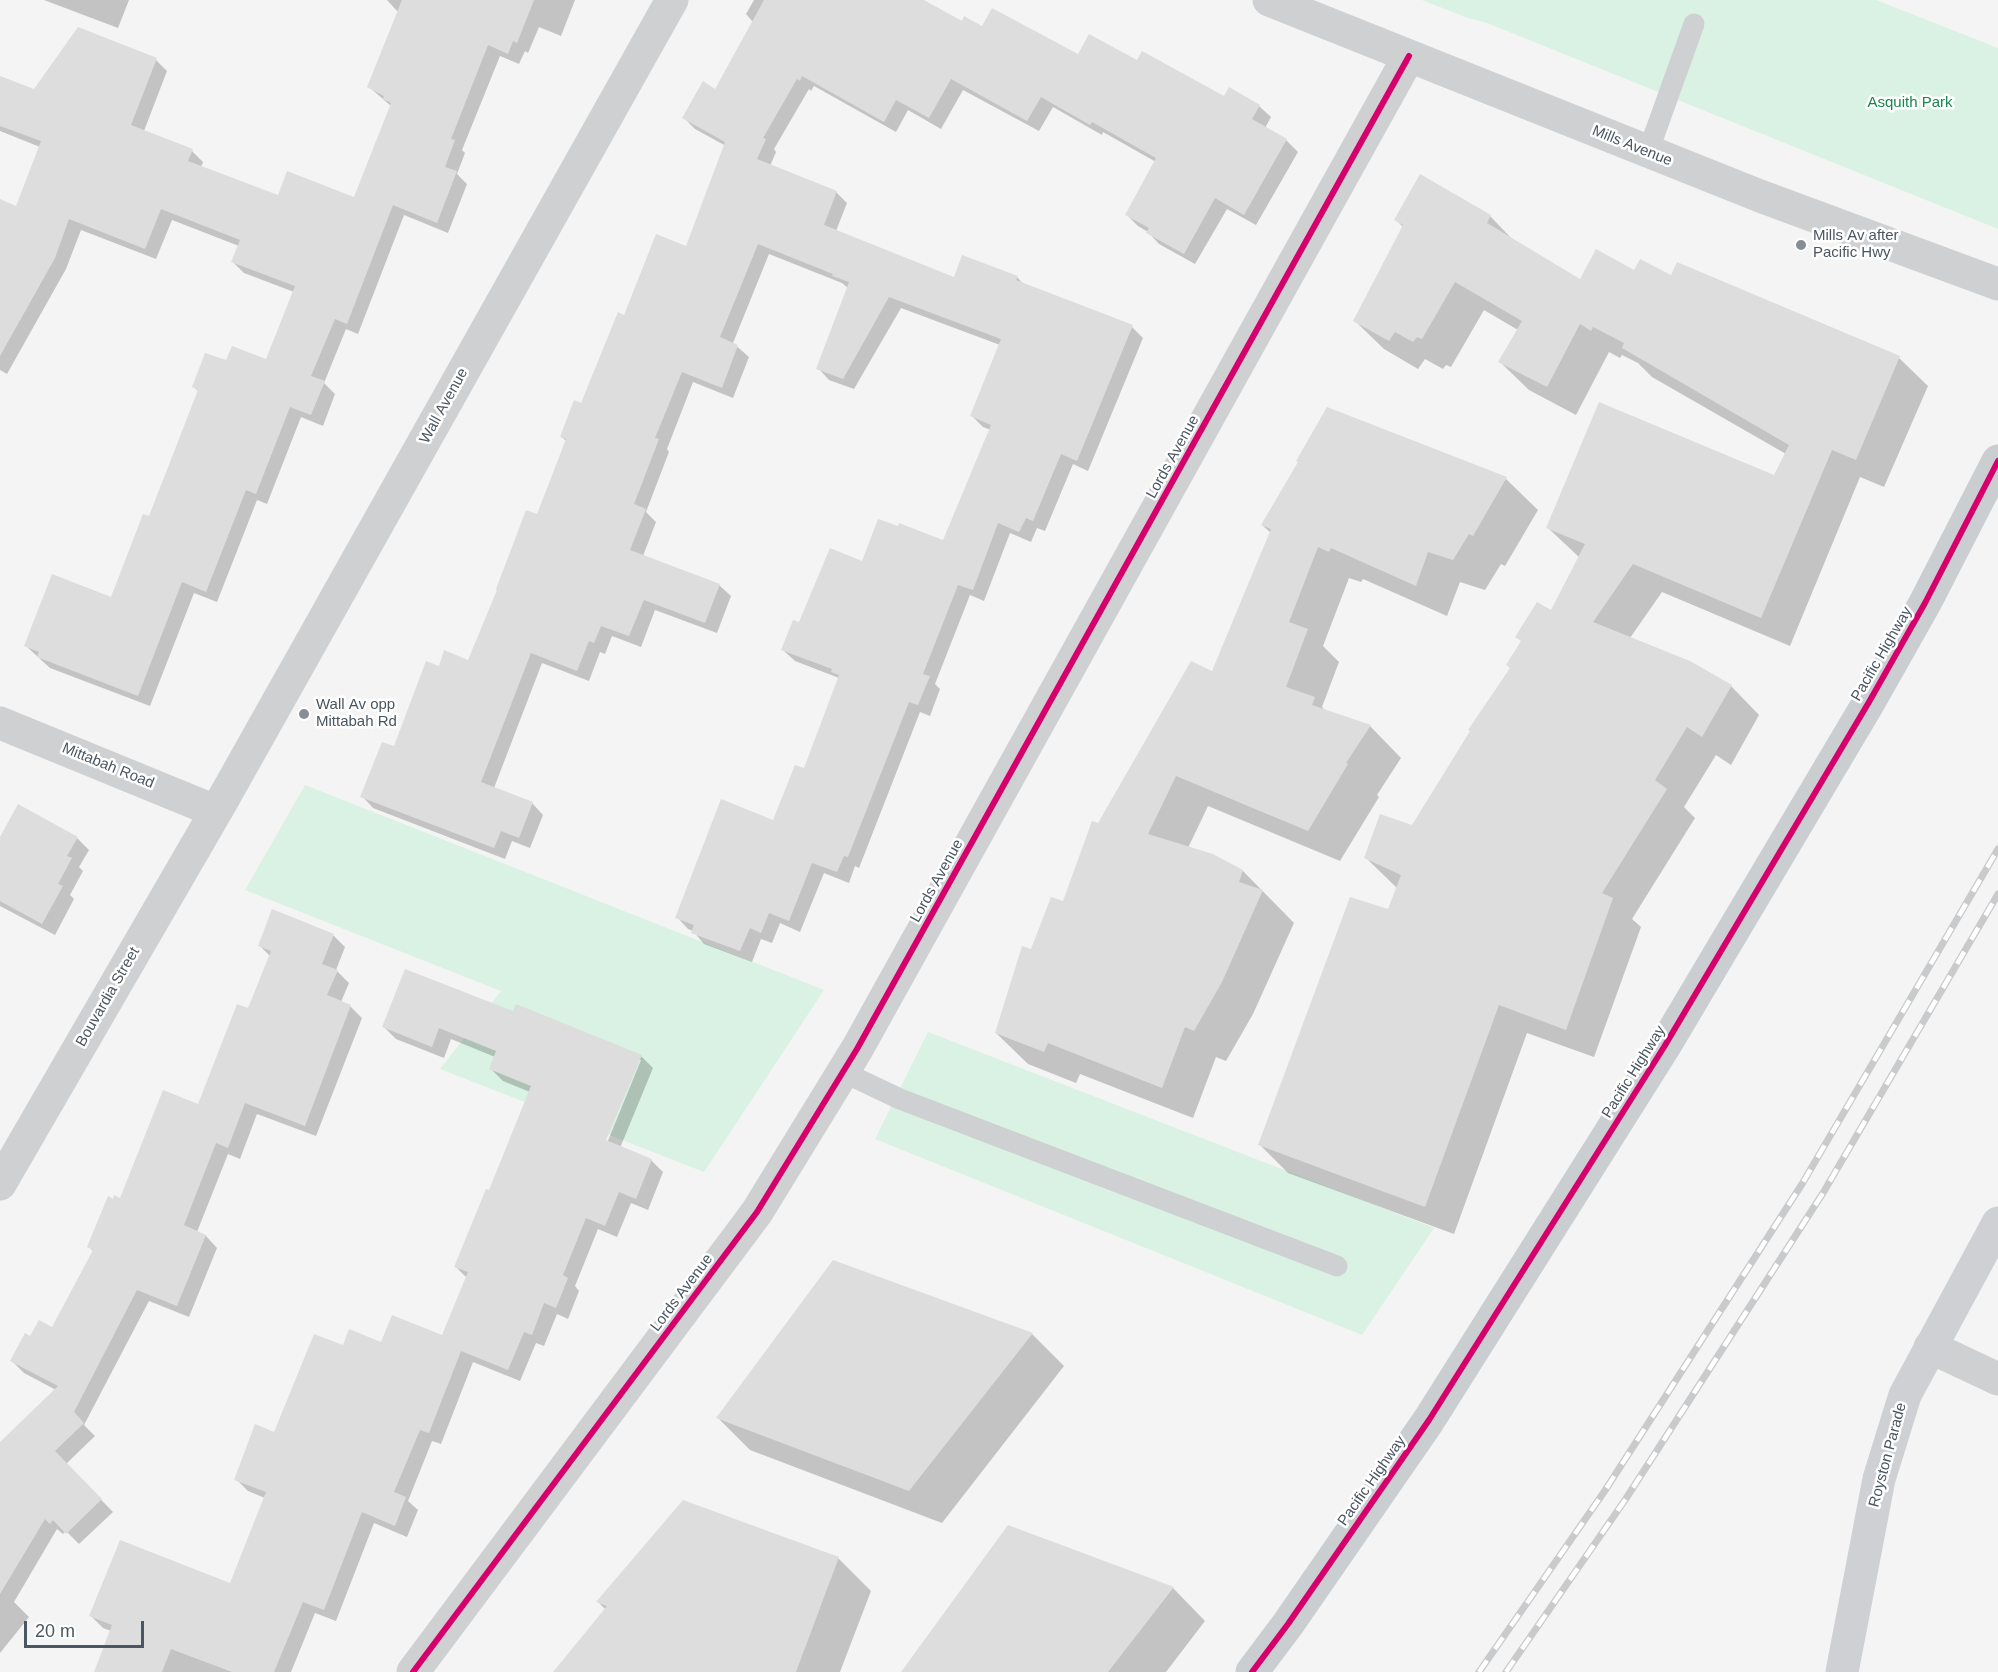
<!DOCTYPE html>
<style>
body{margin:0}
#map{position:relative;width:1998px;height:1672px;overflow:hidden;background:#f4f4f4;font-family:Arial,sans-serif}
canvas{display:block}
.scale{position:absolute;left:24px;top:1621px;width:120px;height:27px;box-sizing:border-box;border:3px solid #4a5661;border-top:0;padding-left:8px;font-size:18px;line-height:21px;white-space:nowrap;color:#4a5661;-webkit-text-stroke:4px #fff;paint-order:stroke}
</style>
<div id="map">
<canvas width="1998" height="1672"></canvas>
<div class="scale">20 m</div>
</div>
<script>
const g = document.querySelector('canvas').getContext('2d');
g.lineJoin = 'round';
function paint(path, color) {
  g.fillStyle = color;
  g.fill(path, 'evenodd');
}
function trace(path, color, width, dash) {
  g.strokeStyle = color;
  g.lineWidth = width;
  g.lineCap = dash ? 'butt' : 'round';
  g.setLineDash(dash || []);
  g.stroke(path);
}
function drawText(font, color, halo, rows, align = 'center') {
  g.font = font + ' Arial,sans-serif';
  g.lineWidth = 5;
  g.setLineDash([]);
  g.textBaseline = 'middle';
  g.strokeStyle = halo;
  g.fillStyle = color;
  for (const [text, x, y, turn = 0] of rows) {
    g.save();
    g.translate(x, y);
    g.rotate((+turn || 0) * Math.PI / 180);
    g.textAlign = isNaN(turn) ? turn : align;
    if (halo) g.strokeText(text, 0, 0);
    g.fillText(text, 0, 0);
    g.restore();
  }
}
paint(new Path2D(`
 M 1422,0 L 1876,0 L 1998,48 L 1998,229 L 1487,23 L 1468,18 Z
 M 305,785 L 824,990 L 704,1172 L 440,1069 L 501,991 L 245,890 Z
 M 928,1032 L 1434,1228 L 1362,1335 L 875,1139 Z`), '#d9f2e3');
paint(new Path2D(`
 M 44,0 L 129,0 L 118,28 Z
 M 387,0 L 575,0 L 561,36 L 539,27 L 528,53 L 525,51 L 519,64 L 500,56 L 462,150 L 465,153 L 457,174 L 467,184 L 448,233 L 404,215 L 358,334 L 346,329 L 324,383 L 335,394 L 323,426 L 301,417 L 267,504 L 257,500 L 217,602 L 194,593 L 150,706 L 50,668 L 26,646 L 112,599 L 150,518 L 199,392 L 194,387 L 227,362 L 267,361 L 294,292 L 244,273 L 233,262 L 239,246 L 172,220 L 156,259 L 81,230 L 66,269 L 7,374 L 0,370 L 0,205 L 17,208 L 40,147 L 0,131 L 0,77 L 35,91 L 156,60 L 167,71 L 144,131 L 192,151 L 203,162 L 201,167 L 279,197 L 355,199 L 391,106 L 369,87 L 398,12 Z
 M 754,0 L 920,0 L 962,23 L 1078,57 L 1137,62 L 1224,98 L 1259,106 L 1271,117 L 1265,128 L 1286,140 L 1298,152 L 1256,225 L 1227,209 L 1195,264 L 1159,244 L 1148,232 L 1138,226 L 1126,214 L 1156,162 L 1103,132 L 1102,135 L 1053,107 L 1039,131 L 963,90 L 941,129 L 908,110 L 896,132 L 814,86 L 811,91 L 809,89 L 774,149 L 776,152 L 770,166 L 836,192 L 847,203 L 836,231 L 955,279 L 1017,277 L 1024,285 L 1132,327 L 1143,338 L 1088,471 L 1073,464 L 1045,531 L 1037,528 L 1031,542 L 1010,533 L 984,601 L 970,595 L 935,684 L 940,689 L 930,716 L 920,712 L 859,868 L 855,866 L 849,883 L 824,873 L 800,932 L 780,923 L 772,943 L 761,939 L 752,962 L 704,944 L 693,931 L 688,929 L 677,917 L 774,821 L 805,770 L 839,678 L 795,661 L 783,650 L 800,624 L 863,562 L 944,542 L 991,430 L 983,427 L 972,416 L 1000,345 L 901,308 L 854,389 L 829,380 L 818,368 L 848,288 L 842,283 L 769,254 L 733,343 L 749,357 L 733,398 L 693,382 L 667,449 L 669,452 L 646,512 L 656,522 L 643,556 L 719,585 L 731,596 L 717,633 L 655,610 L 641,647 L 612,636 L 605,654 L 600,652 L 589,681 L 542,663 L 494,788 L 532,803 L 543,815 L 530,848 L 512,841 L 505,859 L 373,808 L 362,796 L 394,748 L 440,668 L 469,662 L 538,516 L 567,442 L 561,436 L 582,405 L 625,317 L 687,248 L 726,146 L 695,129 L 684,118 L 716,91 L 753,22 L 746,14 Z
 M 1490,216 L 1515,242 L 1580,281 L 1635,272 L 1672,278 L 1899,358 L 1928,386 L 1884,487 L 1860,477 L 1790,646 L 1662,592 L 1630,638 L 1731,686 L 1759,715 L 1731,765 L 1716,755 L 1684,807 L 1695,818 L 1632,919 L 1641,927 L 1594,1057 L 1527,1033 L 1454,1234 L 1288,1173 L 1260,1145 L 1389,911 L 1397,888 L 1366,858 L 1413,827 L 1551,612 L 1580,558 L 1548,528 L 1775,477 L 1786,454 L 1652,377 L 1638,363 L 1622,355 L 1620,358 L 1609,352 L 1576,415 L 1529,390 L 1500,362 L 1518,330 L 1484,310 L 1451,367 L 1446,365 L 1443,369 L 1425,359 L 1418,369 L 1384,349 L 1355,321 L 1404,228 L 1396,220 Z
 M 1328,409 L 1506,479 L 1538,510 L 1505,566 L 1501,564 L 1485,590 L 1460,582 L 1447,616 L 1363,579 L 1361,582 L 1349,578 L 1323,646 L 1339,662 L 1322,707 L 1327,712 L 1370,726 L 1401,758 L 1377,795 L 1379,797 L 1340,861 L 1208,806 L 1188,848 L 1243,871 L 1294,923 L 1253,1014 L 1226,1061 L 1216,1057 L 1193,1118 L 1080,1074 L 1076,1083 L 1028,1064 L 996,1033 L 1032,951 L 1064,903 L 1098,825 L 1213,673 L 1271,533 L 1262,525 L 1299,463 Z
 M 0,837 L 77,838 L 89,850 L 79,867 L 83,871 L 70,895 L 74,899 L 55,935 L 0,906 Z
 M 273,911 L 334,936 L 345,947 L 336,970 L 349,983 L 341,1002 L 350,1006 L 362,1018 L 316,1136 L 257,1114 L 240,1159 L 228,1154 L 197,1232 L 206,1236 L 217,1248 L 189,1317 L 149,1301 L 84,1425 L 95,1436 L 66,1464 L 113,1512 L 79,1544 L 66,1531 L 63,1534 L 57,1529 L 14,1602 L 29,1617 L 0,1653 L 0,1445 L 56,1390 L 24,1373 L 12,1361 L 31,1338 L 53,1329 L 94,1252 L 89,1247 L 114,1201 L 121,1200 L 199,1106 L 249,1010 L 270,956 L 260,946 Z
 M 513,1013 L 641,1056 L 653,1068 L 620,1148 L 651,1160 L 663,1172 L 648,1210 L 631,1203 L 617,1237 L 598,1229 L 575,1286 L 579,1291 L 568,1319 L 557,1314 L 544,1346 L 536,1343 L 520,1381 L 473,1362 L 441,1444 L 432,1441 L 408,1501 L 418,1510 L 407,1537 L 374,1523 L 336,1621 L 315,1613 L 291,1672 L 95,1672 L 111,1631 L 103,1628 L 91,1616 L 231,1585 L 265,1498 L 248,1491 L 236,1479 L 274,1434 L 344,1347 L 443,1337 L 467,1278 L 456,1267 L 490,1192 L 530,1092 L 503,1081 L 491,1069 L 495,1057 L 451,1039 L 444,1058 L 396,1039 L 384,1027 ZM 638,1060 L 641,1060 L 605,1148 L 602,1147 Z
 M 1032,1334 L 1064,1366 L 942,1523 L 750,1450 L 718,1418 Z
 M 1009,1527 L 1173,1588 L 1205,1621 L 1166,1672 L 903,1672 Z
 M 838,1558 L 871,1591 L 840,1672 L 555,1672 L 606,1610 L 598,1602 Z`), '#0003');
paint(new Path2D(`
 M 402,0 L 534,0 L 517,43 L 513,41 L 508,54 L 488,45 L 451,139 L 455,140 L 445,167 L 457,171 L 437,223 L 393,205 L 347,324 L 335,319 L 311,376 L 325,381 L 311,415 L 290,407 L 256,494 L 246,490 L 206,592 L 182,582 L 138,696 L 37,657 L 39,652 L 24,646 L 52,574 L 111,597 L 143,514 L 149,516 L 198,390 L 192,387 L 205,353 L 226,360 L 232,346 L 266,359 L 295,286 L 231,262 L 240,240 L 161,209 L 145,249 L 69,219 L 55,258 L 0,356 L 0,199 L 16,206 L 41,141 L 0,126 L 0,76 L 34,89 L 78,27 L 157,58 L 131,125 L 193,149 L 188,161 L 278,195 L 287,171 L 354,197 L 391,103 L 383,99 L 384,96 L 367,87 Z
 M 764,0 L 924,0 L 962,21 L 964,16 L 982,26 L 992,8 L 1078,54 L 1089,34 L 1137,60 L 1142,51 L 1224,96 L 1229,87 L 1260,105 L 1252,119 L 1287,139 L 1244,215 L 1215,198 L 1184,254 L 1146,233 L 1149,228 L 1125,215 L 1156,158 L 1092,122 L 1090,125 L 1041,97 L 1027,121 L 951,79 L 929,118 L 896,100 L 884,122 L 802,76 L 800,81 L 797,79 L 763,138 L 766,139 L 757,159 L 837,191 L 824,225 L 954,277 L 962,255 L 1018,276 L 1016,280 L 1133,325 L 1077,461 L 1061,454 L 1033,521 L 1026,518 L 1019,532 L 998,523 L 973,590 L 958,585 L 923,674 L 930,676 L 918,705 L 909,702 L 848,857 L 844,856 L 837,872 L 812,863 L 789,921 L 769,913 L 761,933 L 750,928 L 740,951 L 691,933 L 694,925 L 675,918 L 721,799 L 773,820 L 795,765 L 804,768 L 839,675 L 831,672 L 832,669 L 781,650 L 793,620 L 799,622 L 830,548 L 862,561 L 878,519 L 898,526 L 899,523 L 943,540 L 991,425 L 970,416 L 1001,339 L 889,297 L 843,379 L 816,369 L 849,282 L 832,276 L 833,274 L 758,244 L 720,337 L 738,345 L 722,388 L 682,372 L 655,438 L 659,439 L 634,504 L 646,509 L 630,550 L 720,584 L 705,623 L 644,600 L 629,636 L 601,626 L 594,643 L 589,641 L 577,671 L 531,653 L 481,782 L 533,802 L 519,838 L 501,831 L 494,848 L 360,797 L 382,742 L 394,746 L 426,661 L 439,666 L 444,650 L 468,660 L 497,590 L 496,589 L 526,510 L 537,514 L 566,439 L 560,437 L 574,400 L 581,403 L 618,312 L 624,315 L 656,234 L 686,246 L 725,142 L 682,118 L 703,81 L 715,89 Z
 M 1420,174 L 1491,215 L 1487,223 L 1580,279 L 1596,249 L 1634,270 L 1640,259 L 1671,275 L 1677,262 L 1900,356 L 1856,460 L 1832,450 L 1761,618 L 1633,564 L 1593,622 L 1690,661 L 1732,685 L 1702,737 L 1687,727 L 1655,780 L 1667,789 L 1602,893 L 1613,898 L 1566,1030 L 1499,1005 L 1425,1207 L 1258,1145 L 1350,897 L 1388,909 L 1401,875 L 1364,858 L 1380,814 L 1412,825 L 1470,731 L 1468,730 L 1510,668 L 1506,665 L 1521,641 L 1515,637 L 1537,602 L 1551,610 L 1585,544 L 1546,528 L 1599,402 L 1774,475 L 1789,445 L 1622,348 L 1624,343 L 1593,327 L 1591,331 L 1580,324 L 1547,387 L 1498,362 L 1522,321 L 1455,282 L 1422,339 L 1417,337 L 1413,342 L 1395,332 L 1389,341 L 1353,321 L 1403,225 L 1394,220 Z
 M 1327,407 L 1507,477 L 1473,536 L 1469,534 L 1453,560 L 1428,552 L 1416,586 L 1331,548 L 1329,552 L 1318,547 L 1289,622 L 1308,629 L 1286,687 L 1315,697 L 1312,705 L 1371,725 L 1346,763 L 1348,764 L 1308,831 L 1176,776 L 1148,834 L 1213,854 L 1243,870 L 1239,882 L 1263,890 L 1222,982 L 1194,1031 L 1185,1027 L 1162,1088 L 1048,1043 L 1044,1052 L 995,1033 L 1022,946 L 1031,949 L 1051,897 L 1063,901 L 1092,821 L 1098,823 L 1191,661 L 1212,671 L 1271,529 L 1261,525 L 1298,462 L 1296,461 Z
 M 18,804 L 78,837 L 67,856 L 72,858 L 58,884 L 63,886 L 42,924 L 0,901 L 0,837 Z
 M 272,909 L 334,934 L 322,964 L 338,970 L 327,995 L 351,1005 L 305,1126 L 245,1103 L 228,1148 L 216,1143 L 184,1225 L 206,1235 L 177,1306 L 137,1290 L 74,1412 L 84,1423 L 55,1451 L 102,1499 L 66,1534 L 53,1520 L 50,1524 L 45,1519 L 0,1594 L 0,1442 L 58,1386 L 10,1361 L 25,1333 L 30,1336 L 39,1320 L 52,1327 L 93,1250 L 87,1247 L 108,1196 L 113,1199 L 114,1195 L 120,1198 L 163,1090 L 198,1104 L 237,1004 L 248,1008 L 271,951 L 258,946 Z
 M 405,969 L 513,1011 L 516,1004 L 642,1055 L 606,1140 L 652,1159 L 636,1199 L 619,1192 L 605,1226 L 586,1218 L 563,1275 L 568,1278 L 556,1308 L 544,1303 L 532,1335 L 524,1332 L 508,1370 L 461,1351 L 429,1433 L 420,1430 L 394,1492 L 406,1497 L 395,1526 L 362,1512 L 324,1610 L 303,1602 L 274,1672 L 232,1672 L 171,1649 L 162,1672 L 94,1672 L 112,1625 L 89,1616 L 120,1540 L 230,1583 L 266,1492 L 234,1480 L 255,1424 L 274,1432 L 314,1334 L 343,1345 L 349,1329 L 381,1342 L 392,1315 L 442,1335 L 468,1272 L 454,1267 L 486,1189 L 489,1190 L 531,1086 L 489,1069 L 496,1051 L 439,1028 L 432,1047 L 382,1027 Z
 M 833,1260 L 1033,1333 L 909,1491 L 716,1418 Z
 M 683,1500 L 839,1557 L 796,1672 L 553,1672 L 607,1606 L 596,1602 Z
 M 1008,1525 L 1174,1587 L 1108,1672 L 901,1672 Z`), '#ddddde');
trace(new Path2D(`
 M 1648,152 L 1694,24
 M 843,1072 L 900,1099 L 1337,1266`), '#ced0d2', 21);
trace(new Path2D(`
 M 1269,0 L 1760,196 L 1998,284
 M 0,723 L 215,811
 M 0,1184 L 222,801 L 672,0
 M 1930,1347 L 1998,1379
 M 413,1672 L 757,1212 L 857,1049 L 1409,56`), '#ced0d2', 33);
trace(new Path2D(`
 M 1842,1672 L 1879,1479 L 1905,1395 L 1998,1223`), '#ced0d4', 33);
trace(new Path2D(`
 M 1252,1672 L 1288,1624 L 1429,1420 L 1664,1047 L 1869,702 L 1925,603 L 1998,461`), '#caced1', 33);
const rail = new Path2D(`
 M 1479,1672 L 1604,1492 L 1802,1184 L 1998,849
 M 1506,1672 L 1625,1500 L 1823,1193 L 1998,894`);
trace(rail, '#c9cacc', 7);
trace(rail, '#fff', 4.5, [14]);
trace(new Path2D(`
 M 413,1672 L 757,1212 L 857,1049 L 1409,56
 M 1252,1672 L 1288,1624 L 1429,1420 L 1664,1047 L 1869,702 L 1925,603 L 1998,461`), '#d6006c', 6);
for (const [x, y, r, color] of [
 [1801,245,6,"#868d94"],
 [304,714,6,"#868d94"]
]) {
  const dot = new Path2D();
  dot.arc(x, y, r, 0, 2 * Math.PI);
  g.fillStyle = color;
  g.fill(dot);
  trace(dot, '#fff', 2);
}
drawText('15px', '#17864f', '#fff', [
 ["Asquith Park",1910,103]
]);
drawText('15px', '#4a5661', '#fff', [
 ["Mills Avenue",1632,146,22],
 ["Wall Avenue",444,406,-61],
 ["Lords Avenue",1173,457,-61],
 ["Pacific Highway",1882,654,-60],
 ["Mittabah Road",108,766,22],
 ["Lords Avenue",937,881,-61],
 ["Bouvardia Street",108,997,-60],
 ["Pacific Highway",1634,1072,-58],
 ["Lords Avenue",682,1293,-53],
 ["Royston Parade",1888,1455,-75],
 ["Pacific Highway",1372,1481,-55]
]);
drawText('15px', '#4a5661', '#fff', [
 ["Mills Av after",1813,236],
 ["Pacific Hwy",1813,253],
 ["Wall Av opp",316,705],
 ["Mittabah Rd",316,722]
], 'left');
</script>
